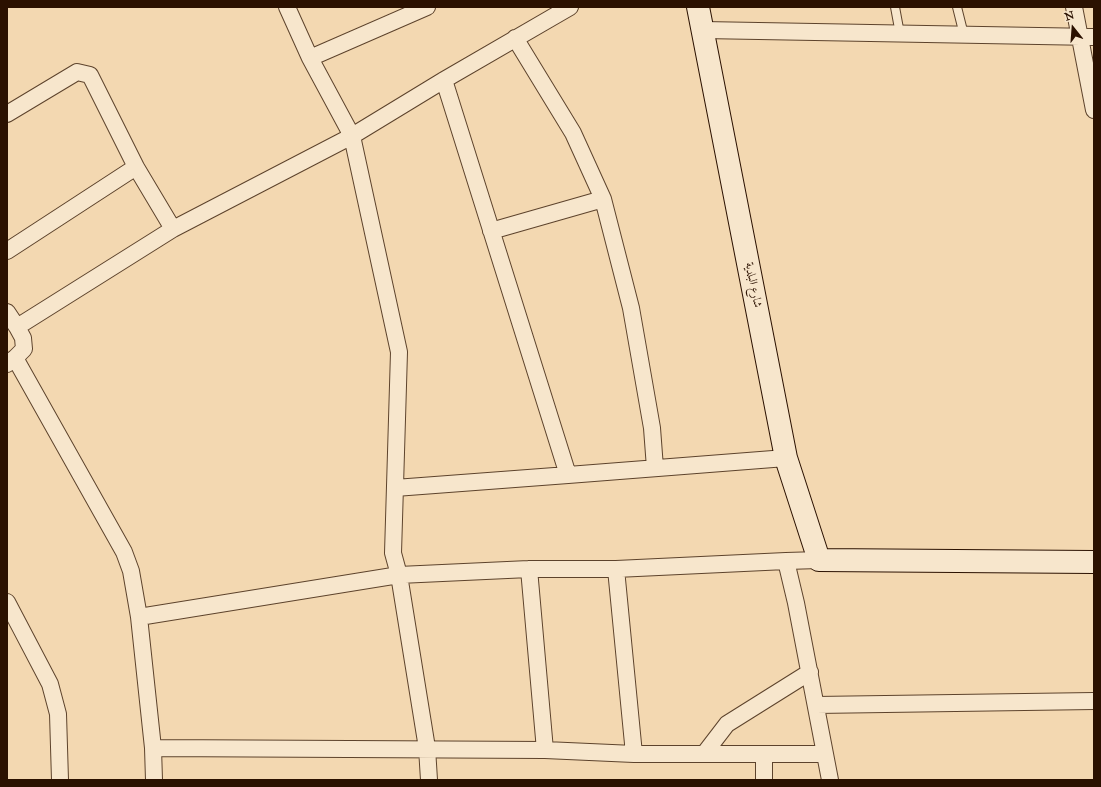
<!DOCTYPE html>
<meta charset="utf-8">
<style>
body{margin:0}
#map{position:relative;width:1101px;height:787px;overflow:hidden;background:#f3d8b1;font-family:"IM FELL Great Primer",serif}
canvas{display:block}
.frame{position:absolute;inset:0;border:8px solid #2b1100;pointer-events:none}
.north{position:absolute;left:1053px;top:8px;width:40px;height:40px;-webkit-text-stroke:3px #f7e6cc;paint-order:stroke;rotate:343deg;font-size:11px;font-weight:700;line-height:16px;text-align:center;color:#2b1100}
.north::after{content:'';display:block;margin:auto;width:14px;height:18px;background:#2b1100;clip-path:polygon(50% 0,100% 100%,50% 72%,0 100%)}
</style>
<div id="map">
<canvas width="1101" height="787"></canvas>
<div class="frame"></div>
<div class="north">N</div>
</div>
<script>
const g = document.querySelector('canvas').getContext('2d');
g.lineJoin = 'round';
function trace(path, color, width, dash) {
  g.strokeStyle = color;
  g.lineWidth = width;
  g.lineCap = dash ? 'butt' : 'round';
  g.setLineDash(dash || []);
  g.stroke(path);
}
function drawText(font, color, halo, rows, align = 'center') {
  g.font = font + ' "IM FELL Great Primer",Amiri,serif';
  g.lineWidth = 4;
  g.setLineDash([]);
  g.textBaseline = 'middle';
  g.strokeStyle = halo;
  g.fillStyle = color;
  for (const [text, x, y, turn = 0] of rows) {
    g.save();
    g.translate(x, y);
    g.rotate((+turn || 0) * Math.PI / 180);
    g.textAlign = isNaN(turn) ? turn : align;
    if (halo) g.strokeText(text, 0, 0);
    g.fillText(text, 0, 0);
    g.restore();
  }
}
const lane = new Path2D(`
 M 895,7 L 900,34
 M 957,7 L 964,35`);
const street = new Path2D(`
 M 287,7 L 310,58 L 352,136 L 399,352 L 393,553 L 399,575 L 427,748 L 429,780
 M 1074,7 L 1094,110
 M 703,30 L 1094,37
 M 515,38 L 573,133 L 603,199 L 631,308 L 652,428 L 655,468
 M 310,58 L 427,7
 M 444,80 L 568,475 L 786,458
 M 7,114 L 77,72 L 90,75 L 136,167 L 173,229
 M 491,231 L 603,199
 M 7,251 L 136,167
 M 7,312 L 17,327 L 23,338 L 24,349 L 15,358 L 7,364
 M 17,327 L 173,229 L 352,136 L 444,80 L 570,7
 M 15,358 L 124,552 L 131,571 L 139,617 L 153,748 L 154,780
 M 395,488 L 568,475
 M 786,561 L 796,603 L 830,780
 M 529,569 L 545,750
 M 616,569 L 634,754
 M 7,602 L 50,684 L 58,714 L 60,780
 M 139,617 L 399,575 L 529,569 L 616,569 L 786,561 L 819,560
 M 816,705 L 1094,701
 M 153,748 L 545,750 L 634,754 L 825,754
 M 704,754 L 727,724 L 810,672
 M 764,780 L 764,754`);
const secondary = new Path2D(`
 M 698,7 L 786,458 L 819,560 L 1094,562`);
trace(lane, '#5d432c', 10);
trace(street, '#5d432c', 18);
trace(secondary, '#2b1100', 24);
trace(lane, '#f7e6cc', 8);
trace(street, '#f7e6cc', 16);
trace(secondary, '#f7e6cc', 22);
drawText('12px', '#2b1100', '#f7e6cc', [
 ["شارع البلدية",753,285,79]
]);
</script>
